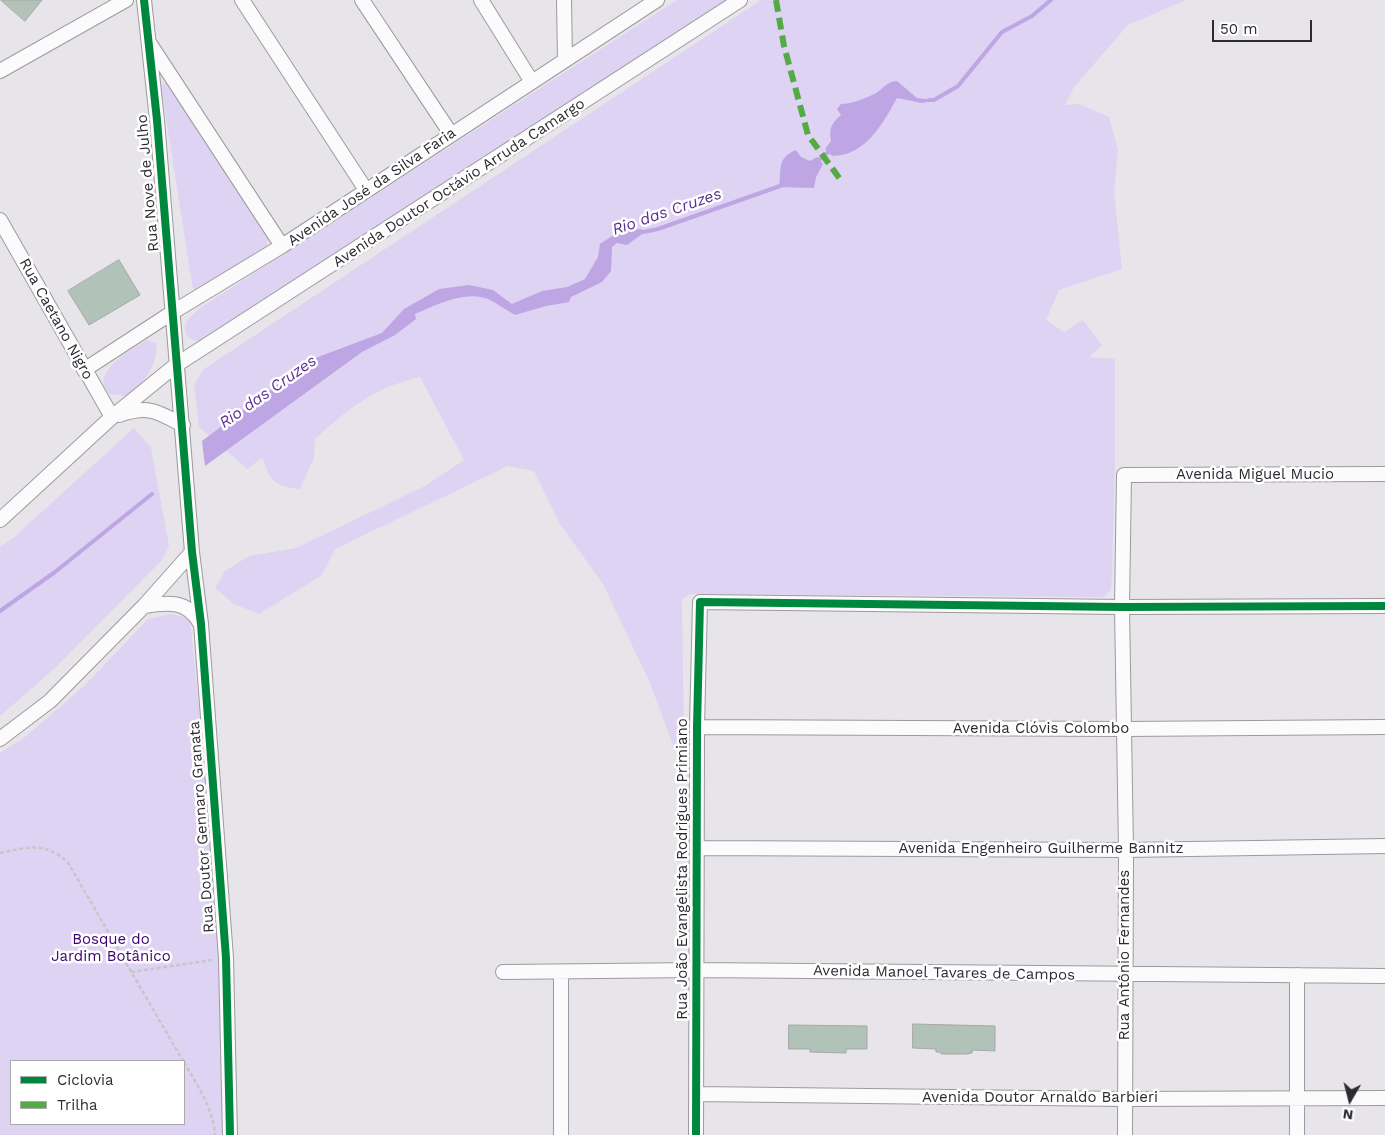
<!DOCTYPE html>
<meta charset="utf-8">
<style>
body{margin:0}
#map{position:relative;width:1385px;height:1135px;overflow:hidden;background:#e7e5ea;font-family:"Work Sans",sans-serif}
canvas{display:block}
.legend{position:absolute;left:10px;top:1060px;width:175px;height:65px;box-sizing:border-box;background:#fff;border:1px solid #abaaac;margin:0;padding:6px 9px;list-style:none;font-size:15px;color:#2d2b2f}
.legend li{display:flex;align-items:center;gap:10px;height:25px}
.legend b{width:25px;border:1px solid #abaaac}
.north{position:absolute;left:1325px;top:1075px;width:50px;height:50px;-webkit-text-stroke:4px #fff;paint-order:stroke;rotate:188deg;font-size:14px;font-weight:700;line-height:20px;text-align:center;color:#2d2b2f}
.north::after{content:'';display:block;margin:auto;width:18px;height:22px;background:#2d2b2f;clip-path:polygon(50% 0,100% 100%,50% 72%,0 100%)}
.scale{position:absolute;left:1212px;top:20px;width:100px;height:22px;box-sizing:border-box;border:2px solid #2d2b2f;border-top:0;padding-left:6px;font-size:15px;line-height:18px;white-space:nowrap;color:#2d2b2f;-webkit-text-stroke:4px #fff;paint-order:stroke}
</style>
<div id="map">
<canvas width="1385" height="1135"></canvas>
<ul class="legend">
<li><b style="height:6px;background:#00873e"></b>Ciclovia</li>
<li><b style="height:6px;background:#54ab45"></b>Trilha</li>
</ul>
<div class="north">N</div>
<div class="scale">50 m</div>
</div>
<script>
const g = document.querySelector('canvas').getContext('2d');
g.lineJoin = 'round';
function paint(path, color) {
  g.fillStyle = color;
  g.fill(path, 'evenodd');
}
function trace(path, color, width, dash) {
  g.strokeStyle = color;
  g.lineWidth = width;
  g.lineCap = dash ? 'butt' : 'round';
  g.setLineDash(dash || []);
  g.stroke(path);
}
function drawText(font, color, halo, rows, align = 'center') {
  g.font = font + ' "Work Sans",sans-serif';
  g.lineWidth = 5;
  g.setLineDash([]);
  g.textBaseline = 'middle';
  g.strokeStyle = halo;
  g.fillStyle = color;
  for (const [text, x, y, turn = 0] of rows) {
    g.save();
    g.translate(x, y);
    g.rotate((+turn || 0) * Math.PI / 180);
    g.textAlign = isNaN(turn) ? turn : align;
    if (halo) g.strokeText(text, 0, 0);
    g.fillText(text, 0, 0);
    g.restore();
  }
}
paint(new Path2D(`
 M 677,0 L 730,0 L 202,341 C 190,343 179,331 188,320 C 191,316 196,312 200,308 Z
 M 761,0 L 1186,0 L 1128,25 L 1074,87 L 1065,105 L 1079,104 L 1109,117 L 1118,150 L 1114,192 L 1122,269 L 1059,290 L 1046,320 L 1064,332 L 1083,320 L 1102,345 L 1089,357 L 1115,359 L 1115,462 L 1112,574 L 1111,589 L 1104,597 L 689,594 L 682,600 L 684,745 L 675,750 L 650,683 L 603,584 L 560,524 L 534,471 L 508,466 L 335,549 L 322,575 L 259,614 L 234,604 L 215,588 L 225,571 L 249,556 L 296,548 L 425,486 L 464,460 L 420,377 C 371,389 352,406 315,439 L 314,458 L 300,489 C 274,487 271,481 262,458 L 247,469 L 199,427 L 194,384 L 204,369 Z
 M 166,81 L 170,83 L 268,238 L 267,246 L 198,291 L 193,288 L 192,284 L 161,86 Z
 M 147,340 L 156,343 C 159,363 143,385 127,396 L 110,394 C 87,373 133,349 147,340 Z
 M 134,428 L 151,448 L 169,546 L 161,561 L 55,668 L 0,716 L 0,547 L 13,538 Z
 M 171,614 L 190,618 L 226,979 L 226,1135 L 0,1135 L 0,753 L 25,737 L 84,686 L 148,619 ZM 11,1061 L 184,1061 L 184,1124 L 11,1124 Z`), '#ded3f3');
paint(new Path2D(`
 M 897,81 L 917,98 L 934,100 L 922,103 L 897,98 C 883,123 866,156 832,156 L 825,149 L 831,141 C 829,128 831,124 841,115 L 837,109 L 841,104 C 851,104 867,98 876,93 C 884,88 886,82 897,81 Z
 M 796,150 L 801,157 L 810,161 L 817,157 L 823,164 L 816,177 L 814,188 L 779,187 C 782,170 776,158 796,150 Z
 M 642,229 L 642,234 L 627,245 L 617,243 L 612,247 L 611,271 L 602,282 L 571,297 L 569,302 L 546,306 L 515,315 C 506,310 497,303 488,299 C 465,290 436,305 415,314 L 416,319 L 395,335 L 362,352 L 205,466 L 202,441 L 310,360 L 382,333 L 404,309 L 439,289 L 469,285 L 493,290 L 512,304 L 542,291 L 567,287 L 585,279 L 598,257 L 600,244 L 621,230 Z`), '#bea5e4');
trace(new Path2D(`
 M 929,100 L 934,100 L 958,86 L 1002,32 L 1032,16 L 1051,0
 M 817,161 L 831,150
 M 638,233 L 658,229 L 783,185
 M 0,611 L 55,572 L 152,494`), '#bea5e4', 4);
const building = new Path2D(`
 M 1,0 L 42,0 L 25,21 Z
 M 119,260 L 140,295 L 89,325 L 68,291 Z
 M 913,1024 L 995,1026 L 995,1051 L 972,1050 L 972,1053 L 966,1054 L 941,1054 L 941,1052 L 936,1052 L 936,1049 L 913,1048 Z
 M 789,1025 L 867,1026 L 867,1049 L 846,1049 L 846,1053 L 810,1052 L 810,1049 L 789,1049 Z`);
paint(building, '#b1c2b8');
trace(building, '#a7a7a9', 1);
const minor = new Path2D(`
 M 144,0 L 157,120 L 192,552 L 201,624 L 226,958 L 230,1135
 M 242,0 L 366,190
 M 362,0 L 451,134
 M 481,0 L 532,82
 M 564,0 L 565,60
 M 150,44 L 282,246
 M 0,71 L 126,0
 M 0,220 L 112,417
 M 84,370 L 173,312 L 282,246 L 657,0
 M 119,415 C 149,405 156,411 183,425
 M 0,520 L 112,417 L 176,365 L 740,0
 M 144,606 C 168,602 187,600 200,623
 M 697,727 L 1124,729 L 1385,727
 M 0,739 L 50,701 L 144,606 L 192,552
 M 698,848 L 1126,850 L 1385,846
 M 503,972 L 696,970 L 1385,976
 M 561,973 L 561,1135
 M 696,1094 L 1125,1099 L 1385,1098
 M 696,1135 L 697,727 L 700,602 L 1122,607 L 1385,606
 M 1125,1135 L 1126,850 L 1122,607 L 1124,475 L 1385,474
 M 1297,1135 L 1297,975`);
trace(minor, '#9c9a9e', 16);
trace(new Path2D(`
 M 0,853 C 28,847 43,842 67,861 L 183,1061
 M 131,972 L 212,960
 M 184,1062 C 197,1085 213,1108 215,1135`), '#c7c6c8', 2.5, [4, 2.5]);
trace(minor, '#fbfbfc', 14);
trace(new Path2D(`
 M 776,0 L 784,46 L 808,135 L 840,179`), '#54ab45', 6, [12, 6]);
trace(new Path2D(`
 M 144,0 L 157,120 L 192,552 L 201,624 L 226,958 L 230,1135
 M 696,1135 L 697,727 L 700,602 L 1122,607 L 1385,606`), '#00873e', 8);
drawText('15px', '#2d2b2f', '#fff', [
 ["Rua Nove de Julho",148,183,-95],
 ["Avenida Doutor Octávio Arruda Camargo",459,183,-33],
 ["Avenida José da Silva Faria",372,187,-34],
 ["Rua Caetano Nigro",56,319,61],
 ["Avenida Miguel Mucio",1255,475],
 ["Avenida Clóvis Colombo",1041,729],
 ["Rua Doutor Gennaro Granata",202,827,-94],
 ["Avenida Engenheiro Guilherme Bannitz",1041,849],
 ["Rua João Evangelista Rodrigues Primiano",683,869,-90],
 ["Rua Antônio Fernandes",1125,955,-90],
 ["Avenida Manoel Tavares de Campos",944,973,1],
 ["Avenida Doutor Arnaldo Barbieri",1040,1098]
]);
drawText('15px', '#3f016f', '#fff', [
 ["Bosque do",111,940],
 ["Jardim Botânico",111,957]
]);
drawText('italic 16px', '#5d2e94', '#fff', [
 ["Rio das Cruzes",667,212,-19],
 ["Rio das Cruzes",268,392,-35]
]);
</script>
